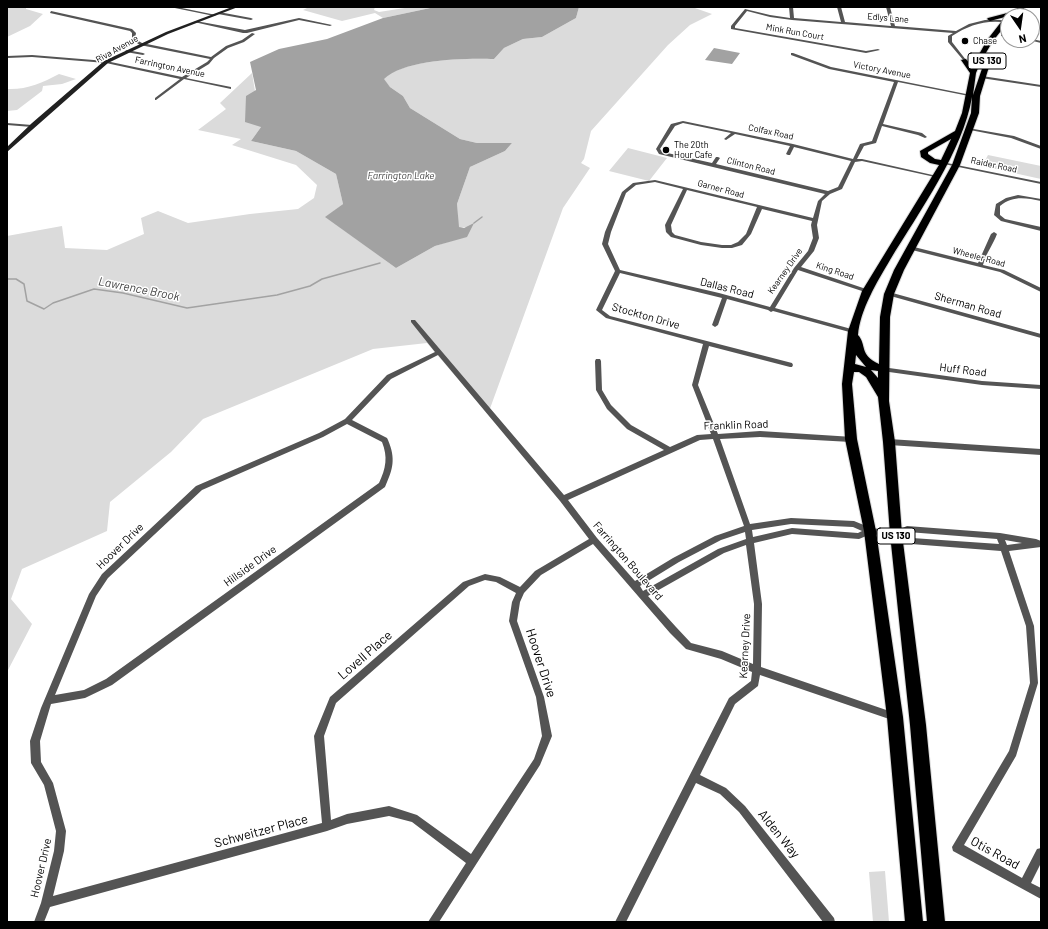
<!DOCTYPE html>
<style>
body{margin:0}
#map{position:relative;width:1048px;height:929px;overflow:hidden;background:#fff;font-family:Barlow,sans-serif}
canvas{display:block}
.frame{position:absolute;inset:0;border:8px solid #000;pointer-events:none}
.north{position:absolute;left:1000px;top:8px;width:40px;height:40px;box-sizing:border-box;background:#fff;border:1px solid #999;border-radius:50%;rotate:167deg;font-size:11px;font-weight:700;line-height:16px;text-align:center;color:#000}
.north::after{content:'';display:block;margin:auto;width:14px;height:18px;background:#000;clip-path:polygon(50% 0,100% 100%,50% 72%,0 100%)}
</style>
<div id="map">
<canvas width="1048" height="929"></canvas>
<div class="frame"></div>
<div class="north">N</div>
</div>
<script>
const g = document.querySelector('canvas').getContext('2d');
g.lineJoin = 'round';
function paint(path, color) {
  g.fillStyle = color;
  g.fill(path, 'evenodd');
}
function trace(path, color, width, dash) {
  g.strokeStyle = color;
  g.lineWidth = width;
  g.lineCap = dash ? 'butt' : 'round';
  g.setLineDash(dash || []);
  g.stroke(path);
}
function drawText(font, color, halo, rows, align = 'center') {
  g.font = font + ' Barlow,sans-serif';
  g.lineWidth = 3;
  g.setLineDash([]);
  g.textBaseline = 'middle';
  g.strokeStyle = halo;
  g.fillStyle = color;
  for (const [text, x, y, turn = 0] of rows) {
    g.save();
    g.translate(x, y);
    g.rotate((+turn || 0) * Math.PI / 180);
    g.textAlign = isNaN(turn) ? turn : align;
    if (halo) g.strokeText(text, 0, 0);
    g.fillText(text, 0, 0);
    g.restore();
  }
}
paint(new Path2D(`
 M 7,7 L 26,7 L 26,9 L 43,14 L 30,26 L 7,37 Z
 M 309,7 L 375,7 L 374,10 L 379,12 L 411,7 L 435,7 L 383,18 L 375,13 L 342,21 L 303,10 Z
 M 579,7 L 692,7 L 712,14 L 690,25 L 668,45 L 591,131 L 584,159 L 581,163 L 590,168 L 563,208 L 488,414 L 427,343 L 373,349 L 203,419 L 171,452 L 110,502 L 107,531 L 22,569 L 11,599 L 32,624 L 7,672 L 7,236 L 62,226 L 65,248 L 107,250 L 144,234 L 141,218 L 158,211 L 188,223 L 250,214 L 298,209 L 314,198 L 317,185 L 296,165 L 232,145 L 241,139 L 198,130 L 226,109 L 220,103 L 252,73 L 261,127 L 251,141 L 296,151 L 336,174 L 343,204 L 326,217 L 396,268 L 435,246 L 467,236 L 466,227 L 460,228 L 458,226 L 457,204 L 470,167 L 505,151 L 512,143 L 477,143 L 460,139 L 410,108 L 403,96 L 390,87 L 383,79 C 405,59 464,58 494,59 L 504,48 L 523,39 L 542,37 L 576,18 Z
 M 59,74 L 76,79 L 62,84 L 43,86 L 42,91 L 17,110 L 7,111 L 7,89 C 26,90 42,83 59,74 Z
 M 628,148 L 667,158 L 649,181 L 609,171 Z
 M 988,155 L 1041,166 L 1041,179 L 982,166 Z
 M 885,871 L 889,922 L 873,922 L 869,872 Z`), '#dbdbdb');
paint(new Path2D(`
 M 435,7 L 579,7 L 576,18 L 542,37 L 523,39 L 504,48 L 494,59 C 465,58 405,59 384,79 L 390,87 L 403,96 L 410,108 L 460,139 L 477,143 L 512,143 L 505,151 L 470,167 L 457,204 L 459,227 L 464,228 L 474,223 L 467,237 L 435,246 L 396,268 L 325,217 L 343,204 L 336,174 L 296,151 L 251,141 L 261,127 L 245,122 L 246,96 L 256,90 L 250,62 L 279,49 L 327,39 L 383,18 Z
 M 714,48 L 740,53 L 732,64 L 705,60 Z`), '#a2a2a2');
trace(new Path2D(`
 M 474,223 L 482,217
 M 7,279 L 16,279 L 24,284 L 27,301 L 44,309 L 53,303 L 94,289 L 123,293 L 187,308 L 277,295 L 310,286 L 322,279 L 380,263`), '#a2a2a2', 1.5);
const highway = new Path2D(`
 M 1019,7 L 1026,7 L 1014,16 L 1008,16 L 1008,22 L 993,41 L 981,61 L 976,73 L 973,95 L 986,57 L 989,55 L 992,57 L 980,96 L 979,113 L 960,165 L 904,270 L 894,294 L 890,317 L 889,401 L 895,442 L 902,534 L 926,725 L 945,922 L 927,922 L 910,725 L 890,534 L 883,442 L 878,397 L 866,377 L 859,372 L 854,372 L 852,384 L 857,439 L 876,531 L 903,717 L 923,922 L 905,922 L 887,717 L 864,531 L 845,439 L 842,384 L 848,331 L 862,291 L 939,165 L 930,163 L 921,157 L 920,151 L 955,131 L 962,113 L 970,73 L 961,60 L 966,59 L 972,67 L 987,40 L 1005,17 L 990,21 L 987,19 L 988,18 L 1011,12 ZM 972,97 L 971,113 L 952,165 L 894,270 L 884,294 L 880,317 L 879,364 C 859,355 867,345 858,335 C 860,310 877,282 890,260 C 919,212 963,151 972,97 ZM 951,139 L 941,160 L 935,159 L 928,154 L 928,152 ZM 856,355 L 866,367 L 855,364 ZM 871,370 L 878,371 L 878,378 Z`);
trace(highway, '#dbdbdb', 2);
paint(new Path2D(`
 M 170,7 L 177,7 L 216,15 L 214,16 Z
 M 789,7 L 793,7 L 794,18 L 841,22 L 837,7 L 841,7 L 845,22 L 891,26 L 886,7 L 890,7 L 895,26 L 956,31 L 969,24 L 985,20 L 1000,20 L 1008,21 L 1008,23 C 987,19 969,25 952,36 L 952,42 L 966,60 L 964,61 L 948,42 L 948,36 L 953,33 L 792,20 L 770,17 L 747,11 L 735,26 L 735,28 L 866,51 L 878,49 L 880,50 L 866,53 L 731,29 L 731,26 L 745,9 L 770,15 L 790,18 Z
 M 51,11 L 132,29 L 136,33 L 135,39 L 142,43 L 211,57 L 226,46 L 242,40 L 252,33 L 255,34 L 244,42 L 228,48 L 214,58 L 209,64 L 186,78 L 231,87 L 231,89 L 184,79 L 156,100 L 155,100 L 155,98 L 180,79 L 106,63 L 32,57 L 7,58 L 7,56 L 32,55 L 106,61 L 182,77 L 207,62 L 210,59 L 140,45 L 132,40 L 132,33 L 130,31 L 50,13 Z
 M 219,12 L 251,18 L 253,19 L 251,20 L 218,14 Z
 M 299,18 L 332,25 L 330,26 L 299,20 L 247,33 L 243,33 L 194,22 L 196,21 L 245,30 Z
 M 1001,34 L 1008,35 L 1008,37 L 1001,36 Z
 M 1032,39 L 1041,41 L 1041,43 L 1029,40 L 1032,40 Z
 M 127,50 L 143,53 L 145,54 L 143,55 L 126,52 L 125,51 Z
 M 791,53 L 793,53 L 831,67 L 971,95 L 969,96 L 898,82 L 883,124 L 922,133 L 927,137 L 925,138 L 918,135 L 882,126 L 876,143 L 864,146 L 857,159 L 862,159 L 937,176 L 935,177 L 862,161 L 855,162 L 842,189 L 830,194 L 822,201 L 817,225 L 819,238 L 814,251 L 801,267 L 869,290 L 870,291 L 867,293 L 865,292 L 798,270 L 775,308 L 855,330 L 855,332 L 853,333 L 773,311 L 771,312 L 768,310 L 727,299 L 718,325 L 715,327 L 712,325 L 722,298 L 620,273 L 602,310 L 610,316 L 792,363 L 793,365 L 792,367 L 790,367 L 709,346 L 698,385 L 718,434 L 760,431 L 853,437 L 854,439 L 853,441 L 851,442 L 760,437 L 720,439 L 750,524 L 791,518 L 854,521 L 871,528 L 896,531 L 907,526 L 1000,533 L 1036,539 L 1041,541 L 1041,547 L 1009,551 L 1034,626 L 1038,683 L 1016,756 L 964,845 L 1022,878 L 1037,849 L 1041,848 L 1041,863 L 1031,883 L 1041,888 L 1041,899 L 953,851 L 952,847 L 1009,751 L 1030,683 L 1026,626 L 1001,551 L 911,544 L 895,537 L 871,534 L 859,539 L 792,534 L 754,543 L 762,604 L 761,667 L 895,713 L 898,714 L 899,717 L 898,720 L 895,721 L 760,675 L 758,686 L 735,704 L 700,775 L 726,788 L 745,806 L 834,918 L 835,922 L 823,922 L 739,812 L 720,794 L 696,783 L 626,922 L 615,922 L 729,698 L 751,681 L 752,672 L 721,659 L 686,649 L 670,633 L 593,544 L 541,575 L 524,593 L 520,602 L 517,621 L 544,697 L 552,736 L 540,765 L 439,922 L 428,922 L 466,863 L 412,822 L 389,816 L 347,824 L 327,831 L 50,907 L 44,922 L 34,922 L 41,903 L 54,851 L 56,831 L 44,785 L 31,763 L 30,741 L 41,708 L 89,594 L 102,574 L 196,486 L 319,433 L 345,419 L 387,375 L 435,352 L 411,322 L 411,320 L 415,320 L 564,495 L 664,450 L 627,429 L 607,409 L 596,390 L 595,361 L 596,359 L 600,359 L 601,361 L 602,390 L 611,405 L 631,425 L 670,447 L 697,435 L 711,434 L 692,385 L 703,344 L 606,318 L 596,310 L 615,271 L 602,244 L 605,232 L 622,192 L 633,183 L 655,180 L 813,218 L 818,201 L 825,194 L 659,154 L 656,149 L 671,124 L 683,121 L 793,144 L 853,159 L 860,144 L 872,141 L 894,82 L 829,69 L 791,55 ZM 683,123 L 731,133 L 724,139 L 726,140 L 735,134 L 790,146 L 786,154 L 788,155 L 790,155 L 794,147 L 851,161 L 838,187 L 828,191 L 716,164 L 720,158 L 718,157 L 716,157 L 712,163 L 663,152 L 660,149 L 675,126 ZM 655,182 L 683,189 L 665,225 L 666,232 L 671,237 L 701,245 L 722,248 L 732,248 L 742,245 L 751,234 L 762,209 L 812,221 L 811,225 L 813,238 L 808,251 L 794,268 L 770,307 L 719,293 L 620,270 L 608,244 L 611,232 L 626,193 L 636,185 ZM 687,190 L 757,207 L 746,234 L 738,242 L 731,245 L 722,245 L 701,242 L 675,235 L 672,232 L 671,225 ZM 438,355 L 560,501 L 589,539 L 535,571 L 520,587 L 500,577 L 485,574 L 463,582 L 330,697 L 314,736 L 322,823 L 53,896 L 64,851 L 66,831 L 53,783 L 41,762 L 40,741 L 51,704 L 85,698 L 112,685 L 385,487 C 393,469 396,459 388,440 L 387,438 L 352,420 L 391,379 ZM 347,424 L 382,442 C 388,457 386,468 379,483 L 106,679 L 84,690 L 55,695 L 96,596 L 108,578 L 202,490 L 323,437 ZM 713,439 L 744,526 L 715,536 L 673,558 L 635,581 L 597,538 L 568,500 L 700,440 ZM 791,524 L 853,527 L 862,531 L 858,533 L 792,528 L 753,537 L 752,530 ZM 745,532 L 746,539 L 718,549 L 643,591 L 640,586 L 679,562 L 721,540 ZM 908,532 L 997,539 L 999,544 L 912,538 L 904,534 ZM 1005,540 L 1022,543 L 1007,545 ZM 746,545 L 754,604 L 753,664 L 722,651 L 691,643 L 676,627 L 648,596 L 724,553 ZM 485,580 L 496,582 L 516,593 L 512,602 L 509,621 L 536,697 L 542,736 L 534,759 L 471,854 L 417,815 L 389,806 L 347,814 L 331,820 L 324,736 L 336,703 L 469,586 Z
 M 982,76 L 1041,85 L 1041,87 L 981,78 L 980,77 Z
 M 7,123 L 32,125 L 34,126 L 32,127 L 7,125 Z
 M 968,128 L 1014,136 L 1041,146 L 1041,149 L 1011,138 L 970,130 L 968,130 Z
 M 942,162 L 1041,182 L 1041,184 L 944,164 L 942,164 Z
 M 1018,195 L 1041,199 L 1041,201 C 1026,198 1013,195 1000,206 L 1000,215 L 1005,219 L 1041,227 L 1041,231 L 1001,221 L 994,215 L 996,204 L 1006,198 Z
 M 994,232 L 997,234 C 993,245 986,253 983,265 L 1004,270 L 1041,288 L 1041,292 L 1000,272 L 908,249 L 907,248 L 910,246 L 978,263 L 991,234 Z
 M 889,292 L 1041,334 L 1041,338 L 887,295 L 887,293 Z
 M 880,367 L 882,367 L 982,381 L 1041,385 L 1041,389 L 982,385 L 882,371 L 880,371 L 879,369 Z
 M 889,439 L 1041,449 L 1041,455 L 889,445 L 886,442 Z`), '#545454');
paint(new Path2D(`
 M 232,7 L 238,7 L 168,34 L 108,63 L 7,152 L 7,147 L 32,123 L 104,61 L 166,32 Z`), '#212121');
paint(highway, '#000');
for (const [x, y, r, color] of [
 [965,41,4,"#000"],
 [666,150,4,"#000"]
]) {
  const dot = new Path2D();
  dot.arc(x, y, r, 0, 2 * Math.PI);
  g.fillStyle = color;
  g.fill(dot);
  trace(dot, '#fff', 1.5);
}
drawText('9px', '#000', '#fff', [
 ["Edlys Lane",888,18,5],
 ["Mink Run Court",795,32,10],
 ["Riva Avenue",117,49,-29],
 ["Farrington Avenue",170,67,12],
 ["Victory Avenue",882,70,11],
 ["Colfax Road",771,132,12],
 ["Raider Road",994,165,12],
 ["Clinton Road",751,166,14],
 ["Garner Road",721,189,15],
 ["Wheeler Road",979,257,15],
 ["Kearney Drive",785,271,-55],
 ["King Road",835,271,18]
]);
drawText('9px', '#000', '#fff', [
 ["Chase",973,41],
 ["The 20th",674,145],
 ["Hour Cafe",674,155]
], 'left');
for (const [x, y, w] of [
 [987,61,38],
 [896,536,38]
]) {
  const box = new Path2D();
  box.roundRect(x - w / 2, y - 8, w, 16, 3);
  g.fillStyle = '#fff';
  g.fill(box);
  trace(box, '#000', 1);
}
drawText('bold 10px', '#000', null, [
 ["US 130",987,61],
 ["US 130",896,536]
]);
drawText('italic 10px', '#434343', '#fff', [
 ["Farrington Lake",401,176]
]);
drawText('11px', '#000', '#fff', [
 ["Dallas Road",727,288,14],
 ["Sherman Road",968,305,16],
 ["Stockton Drive",646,316,16],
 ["Huff Road",963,370,7],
 ["Franklin Road",736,425,-2],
 ["Hoover Drive",120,546,-44],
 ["Farrington Boulevard",628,561,49],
 ["Hillside Drive",250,566,-36],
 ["Kearney Drive",745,646,-87],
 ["Hoover Drive",41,868,-77]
]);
drawText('italic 12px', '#434343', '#fff', [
 ["Lawrence Brook",139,289,11]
]);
drawText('13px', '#000', '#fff', [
 ["Lovell Place",365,655,-41],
 ["Hoover Drive",541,663,72],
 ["Schweitzer Place",261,831,-15],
 ["Alden Way",779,834,51],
 ["Otis Road",995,853,29]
]);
</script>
